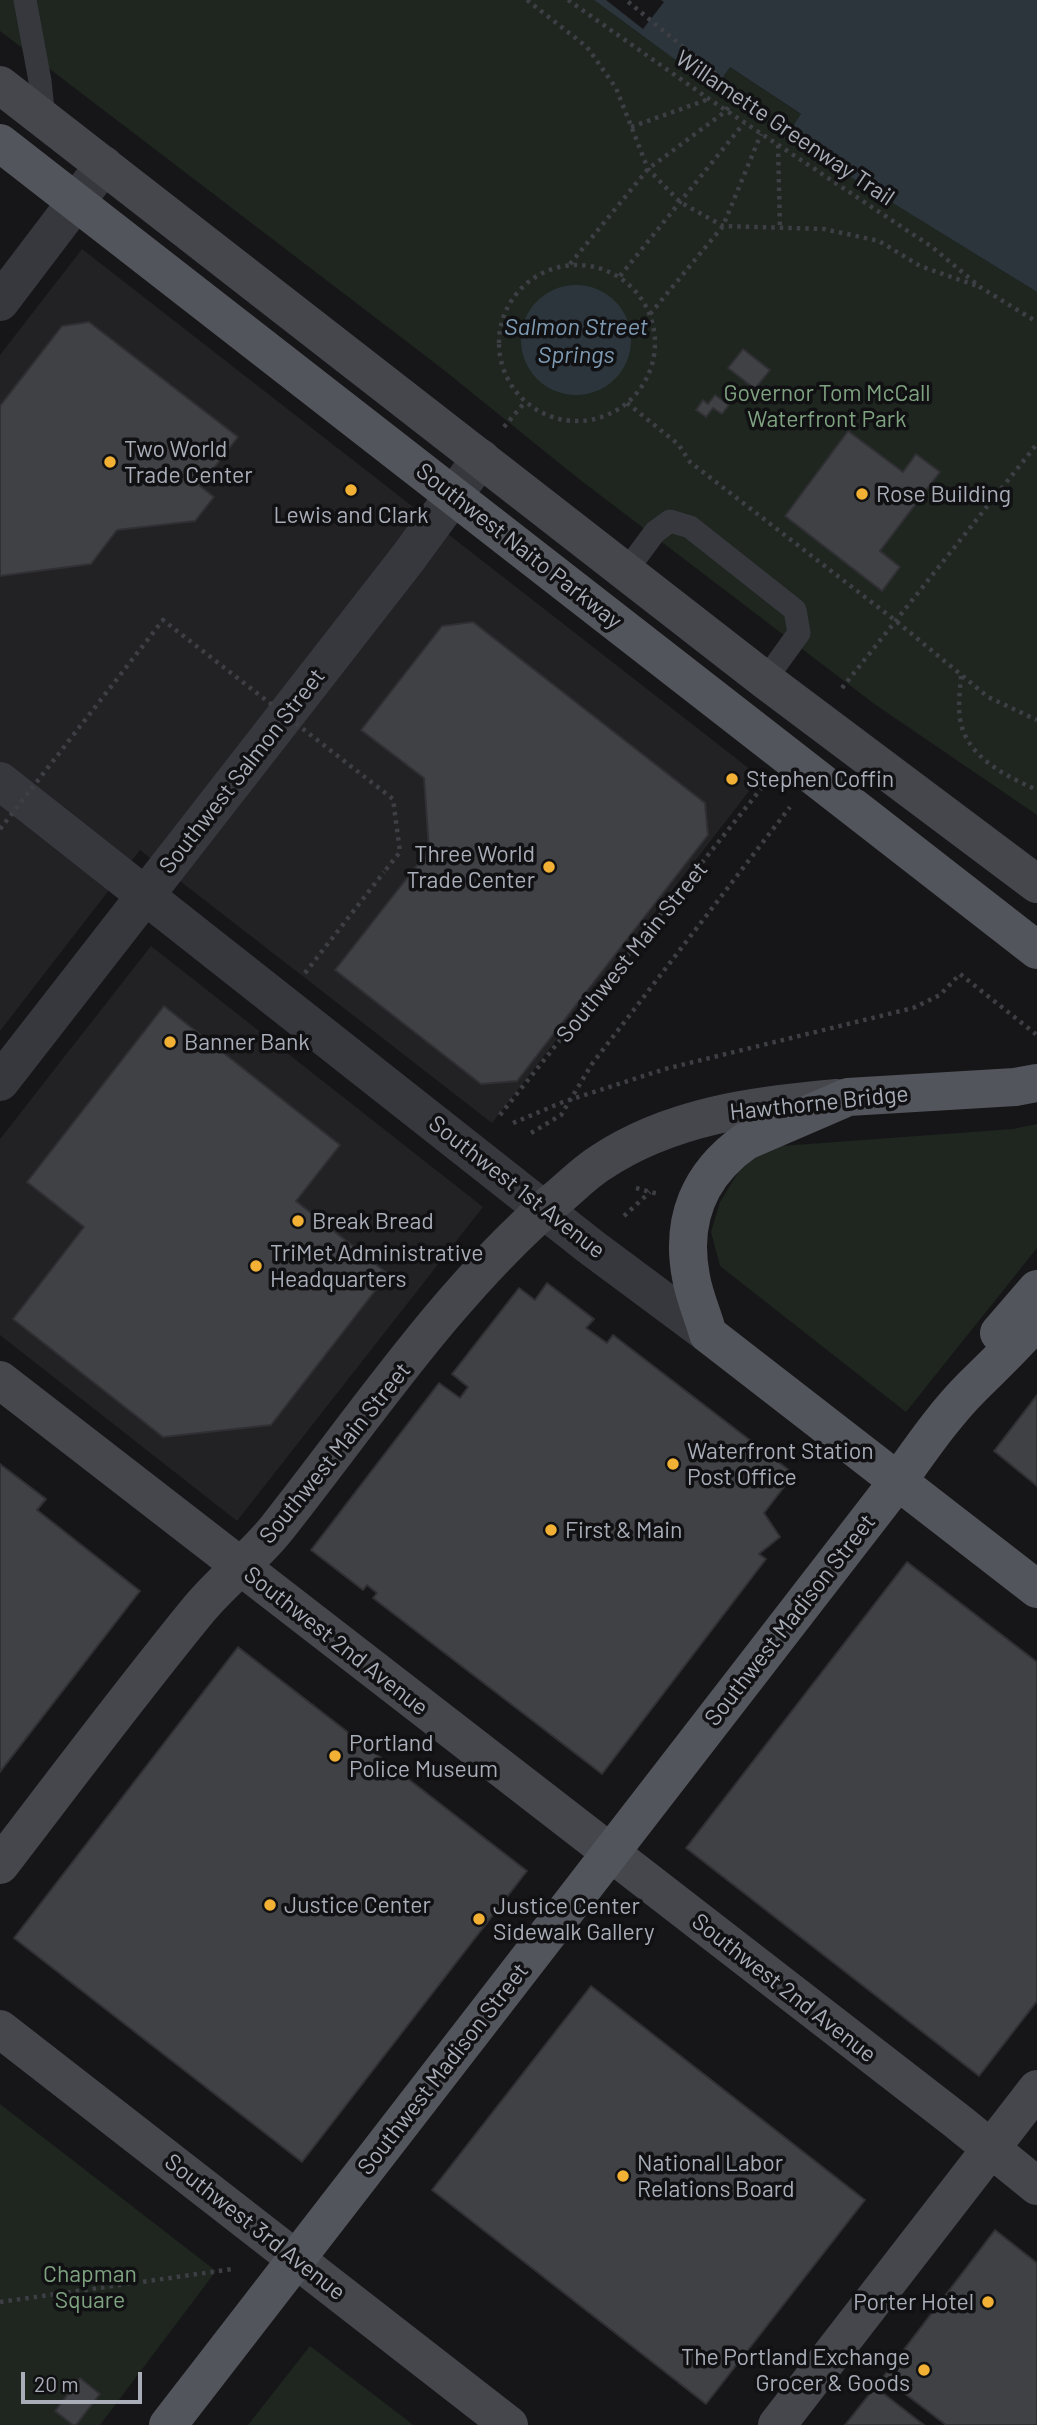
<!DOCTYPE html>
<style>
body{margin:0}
#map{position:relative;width:1037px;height:2425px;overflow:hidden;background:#161618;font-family:Barlow,sans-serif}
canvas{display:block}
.scale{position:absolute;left:21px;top:2372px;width:121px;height:32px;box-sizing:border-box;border:4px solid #a8adb8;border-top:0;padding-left:9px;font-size:21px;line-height:24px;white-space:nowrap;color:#a8adb8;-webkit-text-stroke:5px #111113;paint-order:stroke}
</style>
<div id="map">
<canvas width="1037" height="2425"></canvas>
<div class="scale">20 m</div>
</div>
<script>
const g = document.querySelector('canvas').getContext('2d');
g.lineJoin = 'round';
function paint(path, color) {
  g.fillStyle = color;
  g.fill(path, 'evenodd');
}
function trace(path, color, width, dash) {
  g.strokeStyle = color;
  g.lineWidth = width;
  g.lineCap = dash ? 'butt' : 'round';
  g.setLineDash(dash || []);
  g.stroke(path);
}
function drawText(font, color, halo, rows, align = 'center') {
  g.font = font + ' Barlow,sans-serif';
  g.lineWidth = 7;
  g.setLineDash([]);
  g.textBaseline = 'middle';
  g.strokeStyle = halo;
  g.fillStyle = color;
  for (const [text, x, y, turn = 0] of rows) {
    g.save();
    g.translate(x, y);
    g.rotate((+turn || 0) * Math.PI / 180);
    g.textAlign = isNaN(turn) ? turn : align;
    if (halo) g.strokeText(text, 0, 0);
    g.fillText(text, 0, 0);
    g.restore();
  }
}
paint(new Path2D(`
 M 82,249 L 760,777 L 492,1123 L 140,850 L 0,1031 L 0,355 Z
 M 151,946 L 483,1207 L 237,1521 L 0,1335 L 0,1139 Z`), '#222225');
paint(new Path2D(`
 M 0,0 L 594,0 L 715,89 L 730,67 L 802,115 L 787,137 L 1037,292 L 1037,815 L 873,703 L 579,479 L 440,367 L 0,31 Z
 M 1037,1124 L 1037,1248 L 906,1412 L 720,1266 L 711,1232 L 720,1202 L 739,1171 L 760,1153 L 781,1146 L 1013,1129 Z
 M 0,2104 L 216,2271 L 100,2425 L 0,2425 Z
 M 310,2346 L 403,2417 L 413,2425 L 248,2425 Z`), '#1e261f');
paint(new Path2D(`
 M 594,0 L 1037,0 L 1037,292 L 786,137 L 801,114 L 730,67 L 715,89 Z
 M521 340a55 55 0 1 1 110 0a55 55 0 1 1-110 0Z`), '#2c353c');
paint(new Path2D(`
 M 606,0 L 661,0 L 664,2 L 643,29 Z`), '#161618');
const building = new Path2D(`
 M 89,322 L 238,437 L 200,486 L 214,497 L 195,521 L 117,530 L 91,564 L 0,576 L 0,406 L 62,326 Z
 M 743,349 L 770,370 L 755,389 L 728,368 Z
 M 715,395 L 729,405 L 722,414 L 713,408 L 706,417 L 696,410 L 703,400 L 708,404 Z
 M 848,431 L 903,472 L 916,454 L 940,472 L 880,551 L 900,567 L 882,591 L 785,516 Z
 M 473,622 L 705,803 L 708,835 L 517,1081 L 481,1084 L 335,970 L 429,850 L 424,778 L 361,730 L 442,626 Z
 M 164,1006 L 340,1145 L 296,1201 L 388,1274 L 271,1425 L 163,1437 L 13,1319 L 84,1227 L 27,1182 Z
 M 547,1283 L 594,1319 L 586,1328 L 607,1343 L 613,1335 L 794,1474 L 764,1513 L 780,1537 L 759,1554 L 766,1559 L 602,1774 L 373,1598 L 377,1593 L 367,1585 L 363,1590 L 311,1550 L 439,1383 L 460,1398 L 468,1387 L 452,1374 L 519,1288 L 535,1300 Z
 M 1037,1395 L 1037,1486 L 994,1451 Z
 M 0,1464 L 46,1499 L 37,1510 L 140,1591 L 0,1772 Z
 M 907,1562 L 1037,1662 L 1037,2001 L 979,2076 L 686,1848 Z
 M 238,1647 L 527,1871 L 302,2162 L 14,1938 Z
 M 591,1986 L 865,2200 L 706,2404 L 432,2190 Z
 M 995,2230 L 1037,2263 L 1037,2425 L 946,2425 L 883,2377 Z
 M 80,2378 L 100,2394 L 76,2425 L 73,2425 L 55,2411 Z
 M 875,2387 L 924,2425 L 845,2425 Z`);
paint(building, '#404145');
trace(building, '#303034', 2);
trace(new Path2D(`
 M 527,0 L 587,47 L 616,88 L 648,169 L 680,202 L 723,226 L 824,229 L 879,241 L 920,266 L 980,287
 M 568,0 L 709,99 L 932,247 L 980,287 L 1037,322
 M 631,127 L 709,99
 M 778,145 L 780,229
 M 570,264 L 648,169 L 726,111 L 732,101 L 722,79 L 626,0
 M499 343a78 78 0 1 1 156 0a78 78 0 1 1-156 0Z
 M 620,276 L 744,123
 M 650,314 L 723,226 L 761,134
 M 627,403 L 678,444 L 690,462 L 896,621 L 988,697 L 1037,720
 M 504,427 L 525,402
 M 961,676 C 960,690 958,705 960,719 C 966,757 1006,776 1037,790
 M 842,688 L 1037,444
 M 305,973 L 384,872
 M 500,1115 L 764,785
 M 513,1123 L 563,1102 L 665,1069 L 913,1008 L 940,995 L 960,974 L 1037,1035
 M 531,1133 L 561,1115 L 592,1064 L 790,807
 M 636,1188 L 658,1194
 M 624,1216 L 650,1192
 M 0,2302 L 233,2269`), '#3d3f44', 4.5, [3.5, 5]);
trace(new Path2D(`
 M 25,0 L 40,81 L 44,119
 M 626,571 L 655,532 L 670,521 L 690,527 L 795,610 L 799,633 L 765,680`), '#37383d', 23);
trace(new Path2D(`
 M 0,302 L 104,165
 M 0,781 L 591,1247 L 708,1334
 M 0,1082 L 408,558 L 481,458`), '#37383d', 38);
trace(new Path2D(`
 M 0,85 L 765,680 L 1037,884
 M 0,1380 L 957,2121 L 1037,2186
 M 0,1865 C 66,1779 131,1692 199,1609 C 223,1580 254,1557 277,1528 C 365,1417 447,1293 555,1200 C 570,1188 584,1173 600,1163 C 670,1116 756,1105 837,1098
 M 0,2029 L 509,2425
 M 777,2425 L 1037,2089`), '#45474d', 38);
trace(new Path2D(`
 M 0,143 L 1037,950
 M 1037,1083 L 1015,1087 L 848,1097 L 746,1141 C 699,1174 680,1220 691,1277 C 694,1296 703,1315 708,1334 L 1037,1589
 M 999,1333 L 1037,1289
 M 168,2425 L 898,1481 C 921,1449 944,1415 972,1387 C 995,1364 1016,1345 1037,1320`), '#53555c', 38);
trace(new Path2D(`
 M 0,829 L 163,620 L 393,799 L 400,852 L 384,872`), '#3d3f44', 4.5, [3.5, 5]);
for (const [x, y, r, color] of [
 [110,462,7,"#f2b134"],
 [351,490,7,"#f2b134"],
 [862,494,7,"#f2b134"],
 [732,779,7,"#f2b134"],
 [549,867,7,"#f2b134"],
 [170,1042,7,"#f2b134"],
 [298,1221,7,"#f2b134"],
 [256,1266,7,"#f2b134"],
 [673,1464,7,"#f2b134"],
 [551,1530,7,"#f2b134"],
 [335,1756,7,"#f2b134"],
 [270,1905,7,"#f2b134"],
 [479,1919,7,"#f2b134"],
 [623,2176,7,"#f2b134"],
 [988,2302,7,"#f2b134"],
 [924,2370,7,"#f2b134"]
]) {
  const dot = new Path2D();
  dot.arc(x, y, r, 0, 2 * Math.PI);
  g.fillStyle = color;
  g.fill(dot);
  trace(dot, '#111113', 2.5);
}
drawText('23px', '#a8adb8', '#111113', [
 ["Willamette Greenway Trail",785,128,34],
 ["Southwest Naito Parkway",519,546,38],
 ["Southwest Salmon Street",242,771,-52],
 ["Southwest Main Street",632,952,-51],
 ["Hawthorne Bridge",819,1103,-6],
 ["Southwest 1st Avenue",517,1187,38],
 ["Southwest Main Street",335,1453,-51],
 ["Southwest Madison Street",790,1620,-52],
 ["Southwest 2nd Avenue",336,1641,38],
 ["Southwest 2nd Avenue",784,1988,38],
 ["Southwest Madison Street",443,2069,-52],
 ["Southwest 3rd Avenue",255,2227,38]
]);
drawText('23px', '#7fa381', '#111113', [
 ["Governor Tom McCall",827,393],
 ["Waterfront Park",827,419],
 ["Chapman",90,2274],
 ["Square",90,2300]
]);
drawText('23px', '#a8adb8', '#111113', [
 ["Two World",124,449],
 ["Trade Center",124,475],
 ["Rose Building",876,494],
 ["Lewis and Clark",351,515,"center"],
 ["Stephen Coffin",746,779],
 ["Three World",535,854,"right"],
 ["Trade Center",535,880,"right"],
 ["Banner Bank",184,1042],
 ["Break Bread",312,1221],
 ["TriMet Administrative",270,1253],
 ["Headquarters",270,1279],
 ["Waterfront Station",687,1451],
 ["Post Office",687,1477],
 ["First & Main",565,1530],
 ["Portland",349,1743],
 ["Police Museum",349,1769],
 ["Justice Center",284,1905],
 ["Justice Center",493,1906],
 ["Sidewalk Gallery",493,1932],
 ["National Labor",637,2163],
 ["Relations Board",637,2189],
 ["Porter Hotel",974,2302,"right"],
 ["The Portland Exchange",910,2357,"right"],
 ["Grocer & Goods",910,2383,"right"]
], 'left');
drawText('italic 24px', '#7f9bb3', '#111113', [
 ["Salmon Street",576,327],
 ["Springs",576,355]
]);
</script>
